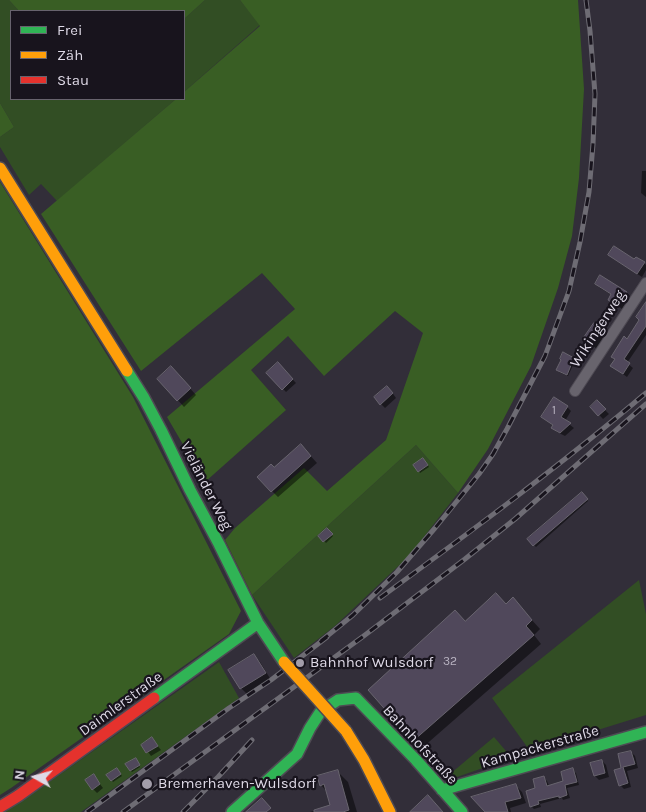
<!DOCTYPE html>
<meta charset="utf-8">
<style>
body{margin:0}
#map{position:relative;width:646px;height:812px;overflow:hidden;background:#322e39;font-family:Karla,sans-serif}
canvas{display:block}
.legend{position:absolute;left:10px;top:10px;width:175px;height:90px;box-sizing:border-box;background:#18141d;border:1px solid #67636d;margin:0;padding:6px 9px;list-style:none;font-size:15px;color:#ded9e6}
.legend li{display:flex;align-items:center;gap:10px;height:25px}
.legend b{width:25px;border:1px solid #67636d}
.north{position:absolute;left:10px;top:752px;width:50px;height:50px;-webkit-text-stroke:4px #18141d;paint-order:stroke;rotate:277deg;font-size:14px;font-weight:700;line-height:20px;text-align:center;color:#ded9e6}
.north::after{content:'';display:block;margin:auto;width:18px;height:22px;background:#ded9e6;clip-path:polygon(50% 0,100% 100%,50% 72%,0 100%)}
</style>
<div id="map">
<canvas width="646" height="812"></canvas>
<ul class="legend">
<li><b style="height:6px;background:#30b455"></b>Frei</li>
<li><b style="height:6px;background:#ff9f0a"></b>Zäh</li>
<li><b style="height:6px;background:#e5322d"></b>Stau</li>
</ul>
<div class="north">N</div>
</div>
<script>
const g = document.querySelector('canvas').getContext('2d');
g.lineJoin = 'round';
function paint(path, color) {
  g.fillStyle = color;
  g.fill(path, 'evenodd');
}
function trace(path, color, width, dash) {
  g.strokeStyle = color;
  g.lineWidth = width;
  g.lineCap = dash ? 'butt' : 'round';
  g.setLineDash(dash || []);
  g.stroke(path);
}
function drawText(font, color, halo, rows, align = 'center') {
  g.font = font + ' Karla,sans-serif';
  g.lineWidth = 4.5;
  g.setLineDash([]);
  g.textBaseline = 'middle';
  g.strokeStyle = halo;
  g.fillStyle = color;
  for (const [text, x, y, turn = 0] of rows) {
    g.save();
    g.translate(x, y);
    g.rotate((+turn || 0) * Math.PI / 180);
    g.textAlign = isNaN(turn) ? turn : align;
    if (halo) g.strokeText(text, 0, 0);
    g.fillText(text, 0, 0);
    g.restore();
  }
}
paint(new Path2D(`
 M 0,0 L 9,0 L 19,11 L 11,11 L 11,99 L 176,99 L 57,201 L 41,184 L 29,195 L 0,147 L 0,137 L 14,127 L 0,103 Z
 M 205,0 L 240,0 L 260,25 L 184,92 L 184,19 Z
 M 416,445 L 458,493 L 409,556 L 336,625 L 294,658 L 252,595 Z
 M 639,580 L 646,614 L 646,715 L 530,751 L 492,698 Z
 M 219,662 L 239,698 L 81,812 L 3,812 L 28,797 Z
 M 494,737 L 512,758 L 454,778 L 450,774 Z`), '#324e24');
paint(new Path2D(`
 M 9,0 L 205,0 L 184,19 L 184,11 L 19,11 Z
 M 240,0 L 578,0 L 584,89 L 579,178 L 572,236 L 558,288 L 531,366 L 488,449 L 458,493 L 416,445 L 252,595 L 225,540 L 235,528 L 304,468 L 327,491 L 386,440 L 423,333 L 395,311 L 324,376 L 288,336 L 251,370 L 286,410 L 205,482 L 167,417 L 295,309 L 262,273 L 141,371 L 41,214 L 176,99 L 184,99 L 184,92 L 260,26 Z
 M 0,103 L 14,127 L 0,137 Z
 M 0,182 L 133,397 L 241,611 L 229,634 L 11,788 L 0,795 Z`), '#395e24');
paint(new Path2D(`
 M 642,171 L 646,171 L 646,197 L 641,193 Z
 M 613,258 L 644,263 L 646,265 L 646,270 L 642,277 Z
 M 596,284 L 626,292 L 630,296 L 622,309 L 609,299 L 612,295 L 600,288 Z
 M 646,306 L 646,335 L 627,363 L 633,368 L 627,377 L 612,366 L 616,360 L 612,357 L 628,340 L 641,320 Z
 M 594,325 L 607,334 L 597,349 L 584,339 Z
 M 573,359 L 575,361 L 568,376 L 559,372 Z
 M 278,364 L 296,383 L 286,392 L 268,373 Z
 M 177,374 L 196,395 L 184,407 L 159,379 Z
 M 391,391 L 396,398 L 385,408 L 381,404 Z
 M 597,402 L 609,414 L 603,419 L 592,407 Z
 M 567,407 L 571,411 L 565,421 L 574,428 L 565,436 L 557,432 L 553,428 L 554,426 L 542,417 Z
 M 307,452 L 317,463 L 278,497 L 272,491 Z
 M 425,461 L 429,467 L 420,473 L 419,471 Z
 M 582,494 L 588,501 L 536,547 L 529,540 Z
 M 327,530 L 333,536 L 326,543 L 320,536 Z
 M 506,605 L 521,608 L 540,629 L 534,635 L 541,644 L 422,748 L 414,740 Z
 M 254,656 L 260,662 L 271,680 L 247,694 L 241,688 Z
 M 152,739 L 161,750 L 151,756 L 143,745 Z
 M 631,752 L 635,756 L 638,768 L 627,771 L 631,787 L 624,789 L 620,785 L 623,768 L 619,755 Z
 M 137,761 L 140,767 L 132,772 L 130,770 Z
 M 602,761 L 606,765 L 609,777 L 599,780 L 595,776 Z
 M 572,770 L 576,773 L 579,785 L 567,788 L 570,798 L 563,800 L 562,798 L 540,804 L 541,807 L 534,809 L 531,806 L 536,789 L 544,778 L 547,781 L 549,786 L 565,782 Z
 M 118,771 L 122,776 L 113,782 L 108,775 Z
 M 338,772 L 348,782 L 357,812 L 310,812 L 331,806 L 327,792 L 321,785 Z
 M 93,775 L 103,788 L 97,793 L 93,789 Z
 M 516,786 L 522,792 L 526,803 L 510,808 L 511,812 L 486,812 Z`), '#0007');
const building = new Path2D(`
 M 614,246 L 634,259 L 636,257 L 645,262 L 637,274 L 608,255 Z
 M 600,275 L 627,292 L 618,306 L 608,300 L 611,294 L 595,284 Z
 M 646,302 L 646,326 L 624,359 L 630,363 L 623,374 L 610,366 L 615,359 L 611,357 L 624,336 L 627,339 L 639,320 L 636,317 Z
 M 594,323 L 603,329 L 593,346 L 583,339 Z
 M 563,352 L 574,358 L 567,375 L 556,370 L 561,360 L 560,359 Z
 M 278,362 L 293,379 L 282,390 L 266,373 Z
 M 171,366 L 191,388 L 177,401 L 157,379 Z
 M 387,386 L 393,393 L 380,405 L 374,397 Z
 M 554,397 L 568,406 L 561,417 L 571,423 L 560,433 L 551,428 L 553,425 L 541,417 Z
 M 597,400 L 606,409 L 598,416 L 590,407 Z
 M 301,444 L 311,456 L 271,492 L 257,477 L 271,464 L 274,467 Z
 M 423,458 L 428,465 L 418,472 L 413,465 Z
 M 582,492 L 588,499 L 533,546 L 527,539 Z
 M 327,528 L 333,534 L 323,542 L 318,536 Z
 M 496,593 L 506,604 L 513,597 L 532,620 L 526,626 L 534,635 L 413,741 L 368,690 L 455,610 L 465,621 Z
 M 254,654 L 266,673 L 240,689 L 228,670 Z
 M 152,737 L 158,746 L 146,753 L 141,745 Z
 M 631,751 L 635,764 L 623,767 L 628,783 L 619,786 L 614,770 L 621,768 L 618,754 Z
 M 136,758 L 140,765 L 130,771 L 125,764 Z
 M 602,760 L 605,773 L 594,776 L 590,763 Z
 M 117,768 L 121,774 L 111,781 L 106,775 Z
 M 573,768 L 577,782 L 565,785 L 567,795 L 559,798 L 559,796 L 538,801 L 539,804 L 530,807 L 526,791 L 535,788 L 533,779 L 544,776 L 547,786 L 563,781 L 561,772 Z
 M 338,770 L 349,810 L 343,812 L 314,812 L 314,810 L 330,805 L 324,784 L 320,786 L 317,776 Z
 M 94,774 L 100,784 L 92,790 L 85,780 Z
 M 516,784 L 521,798 L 505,802 L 508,812 L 485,812 L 471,797 Z
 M 428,795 L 443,812 L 410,812 Z
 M 262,798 L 271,808 L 266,812 L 246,812 Z`);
paint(building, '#50485b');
trace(building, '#68646e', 1);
const street = new Path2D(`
 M 575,391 L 646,283`);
const fast = new Path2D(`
 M 127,371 L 144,398 L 161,430 L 190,490 L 219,544 L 258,623 L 284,662
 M 154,698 L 258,623
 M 442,790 L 646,732
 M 232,812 L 297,754 L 310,728 L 321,711 L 338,700 L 356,698 L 416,760 L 462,812`);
const slow = new Path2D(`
 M 0,168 L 127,371
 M 346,731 L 364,760 L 390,812`);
const jam = new Path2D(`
 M 0,807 L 18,796 L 154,698`);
trace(street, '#4e4a53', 12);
trace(fast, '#4e4a53', 14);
trace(slow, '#4e4a53', 14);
trace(jam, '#4e4a53', 14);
trace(street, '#68646d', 10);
trace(fast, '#30b455', 11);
trace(slow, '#ff9f0a', 11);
trace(jam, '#e5322d', 11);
const rail = new Path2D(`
 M 380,598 C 470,532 560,466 646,393
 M 321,641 L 353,615 L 397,572 L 435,528 L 479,474 L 493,454 L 507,429 L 545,356 L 569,291 L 580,242 L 589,192 L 593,144 L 595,94 L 590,31 L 586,0
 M 87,812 L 229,708 L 271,680 L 327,637
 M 123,812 L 365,635 L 465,559 L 515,519 L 646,404
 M 183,812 L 218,777 L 252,740`);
trace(rail, '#6e6c74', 5);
trace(rail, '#18141d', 3, [9]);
const slowBridge = new Path2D(`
 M 284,662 L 346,731`);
trace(slowBridge, '#4e4a53', 14, []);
trace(slowBridge, '#ff9f0a', 11);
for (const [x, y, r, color] of [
 [300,663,5,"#a29da9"],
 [147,784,6,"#a29da9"]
]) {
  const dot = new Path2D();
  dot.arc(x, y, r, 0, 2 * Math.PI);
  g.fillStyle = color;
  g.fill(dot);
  trace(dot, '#18141d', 2);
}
drawText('12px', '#bab5c3', null, [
 ["1",554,411],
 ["32",450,662]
]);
drawText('15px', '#ded9e6', '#18141d', [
 ["Wikingerweg",598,329,-57],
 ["Vieländer Weg",206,486,63],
 ["Daimlerstraße",121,704,-36],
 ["Bahnhofstraße",420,745,47],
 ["Kampackerstraße",540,747,-16]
]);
drawText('15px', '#ded9e6', '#18141d', [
 ["Bahnhof Wulsdorf",310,663],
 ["Bremerhaven-Wulsdorf",158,784]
], 'left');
</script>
